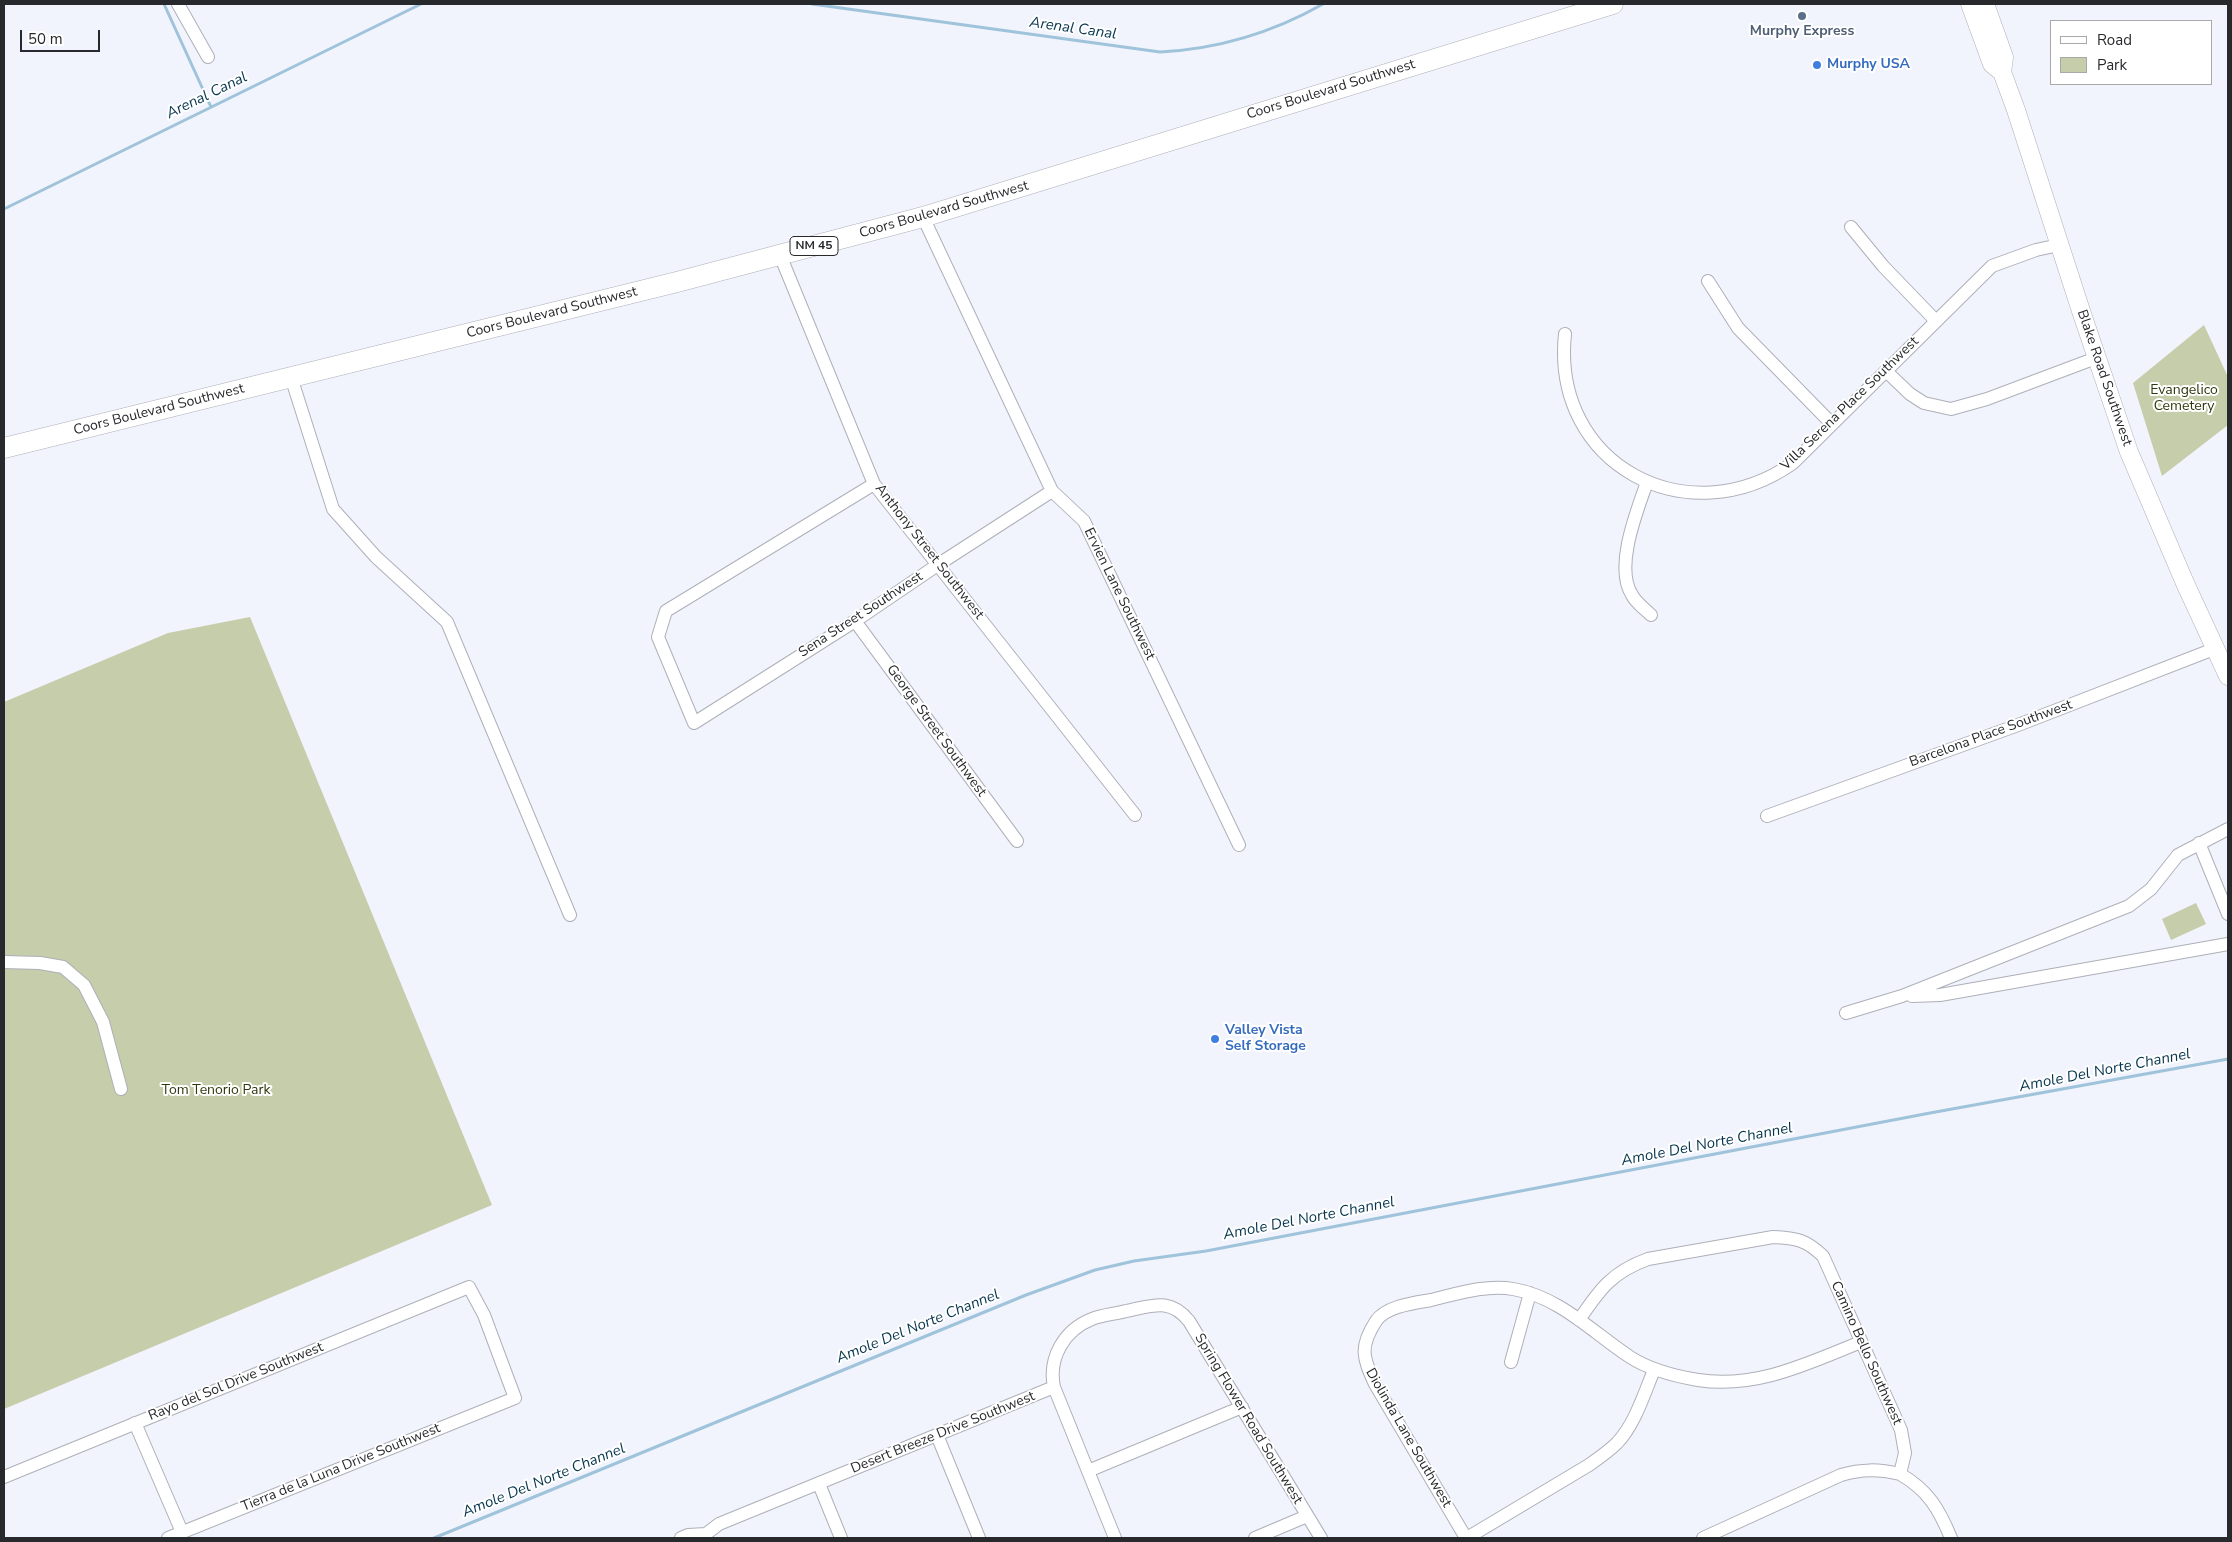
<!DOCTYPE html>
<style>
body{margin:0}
#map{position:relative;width:2232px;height:1542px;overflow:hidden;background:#f1f4fc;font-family:"Nunito Sans",sans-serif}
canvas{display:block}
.frame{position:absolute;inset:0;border:5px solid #28292c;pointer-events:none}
.legend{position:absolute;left:2050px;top:20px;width:162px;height:65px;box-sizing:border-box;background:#fff;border:1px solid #a9a9ab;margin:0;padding:6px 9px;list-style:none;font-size:15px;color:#28292c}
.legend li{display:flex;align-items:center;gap:10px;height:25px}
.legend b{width:25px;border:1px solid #a9a9ab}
.scale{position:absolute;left:20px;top:30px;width:80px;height:22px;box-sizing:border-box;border:2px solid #28292c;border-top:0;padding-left:6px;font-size:15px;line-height:18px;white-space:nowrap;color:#28292c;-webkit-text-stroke:4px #fff;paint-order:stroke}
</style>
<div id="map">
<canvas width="2232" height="1542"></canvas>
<div class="frame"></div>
<ul class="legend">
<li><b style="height:6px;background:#fff"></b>Road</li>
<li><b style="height:14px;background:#c5cdaa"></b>Park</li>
</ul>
<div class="scale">50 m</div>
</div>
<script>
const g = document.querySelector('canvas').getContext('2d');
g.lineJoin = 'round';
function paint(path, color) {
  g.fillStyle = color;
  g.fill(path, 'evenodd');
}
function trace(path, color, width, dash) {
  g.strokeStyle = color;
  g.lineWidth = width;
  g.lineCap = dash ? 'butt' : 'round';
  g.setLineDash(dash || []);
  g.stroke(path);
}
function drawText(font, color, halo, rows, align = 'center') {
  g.font = font + ' "Nunito Sans",sans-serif';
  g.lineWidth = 4;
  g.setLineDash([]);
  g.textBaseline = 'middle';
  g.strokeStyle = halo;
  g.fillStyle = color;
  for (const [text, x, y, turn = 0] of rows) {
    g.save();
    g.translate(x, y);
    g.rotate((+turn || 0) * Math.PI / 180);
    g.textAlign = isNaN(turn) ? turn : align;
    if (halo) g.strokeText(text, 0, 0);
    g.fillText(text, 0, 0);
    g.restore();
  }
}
paint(new Path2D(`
 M 2204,325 L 2228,377 L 2228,425 L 2162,476 L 2133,383 Z
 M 250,617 L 492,1205 L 4,1409 L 4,702 L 168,633 Z
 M 2196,903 L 2206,924 L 2171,940 L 2162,919 Z`), '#c5cdaa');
trace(new Path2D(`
 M 164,4 L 211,107
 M 812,4 L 1160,52 C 1218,49 1272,33 1323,4
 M 4,209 L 421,4
 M 434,1538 L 1026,1295 L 1095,1270 L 1134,1261 L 1206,1251 L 1930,1113 L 2228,1059`), '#9fc3da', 3);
const street = new Path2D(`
 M 178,4 L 208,57
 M 923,217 L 1052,491 L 1084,521 L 1239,845
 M 1851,227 L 1883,266 L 1936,321
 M 780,255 L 874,484 L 1135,815
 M 1708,281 L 1738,328 L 1832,424
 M 1565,334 C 1551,465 1688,537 1793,463 L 1992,266 L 2036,250 L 2059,245
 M 1886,371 L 1910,394 L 1924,403 L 1951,409 L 1987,399 L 2096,358
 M 291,377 L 333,509 L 376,557 L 447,622 L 570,915
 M 1647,482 C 1637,511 1614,567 1632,595 C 1636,603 1645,609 1651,615
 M 874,484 L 666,611 L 658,637 L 694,723 L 855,621 L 939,564 L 1052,491
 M 855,621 L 1017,841
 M 1767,816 L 2018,725 L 2214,649
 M 2199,843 L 2228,914
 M 4,962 L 40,963 L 63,967 L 84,985 L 103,1022 L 121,1089
 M 1912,996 L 1940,995 L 2228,944
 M 1846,1013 L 1902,996 L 2129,906 L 2151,889 L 2178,855 L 2228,829
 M 1579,1320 C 1600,1289 1612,1272 1648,1259 L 1773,1237 C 1797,1238 1806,1240 1823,1256 L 1901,1430 L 1905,1453 L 1900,1474 C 1928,1490 1939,1509 1951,1538
 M 1511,1362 L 1530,1293
 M 135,1423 L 182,1532
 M 937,1435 L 979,1538
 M 1088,1471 L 1242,1407
 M 4,1477 L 469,1287 L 484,1315 L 515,1398 L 168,1538
 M 819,1484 L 841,1538
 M 681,1538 L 688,1535 L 706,1534 L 719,1524 L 1054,1387
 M 1115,1538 L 1054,1387 C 1048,1358 1064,1330 1092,1319 C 1102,1315 1115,1314 1126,1311 C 1152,1306 1170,1297 1189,1321 L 1321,1538
 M 1255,1538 L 1307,1516
 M 1466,1538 L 1375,1384 C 1363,1358 1359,1347 1376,1321 C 1386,1306 1414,1303 1431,1300 C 1456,1294 1487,1284 1513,1289 C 1560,1297 1592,1332 1630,1357 C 1650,1370 1674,1376 1698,1380 C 1757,1389 1808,1363 1861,1342
 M 1467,1538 L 1589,1465 C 1599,1458 1609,1451 1617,1443 C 1635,1424 1644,1394 1654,1370
 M 1703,1538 L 1841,1475 C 1862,1469 1878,1469 1900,1474`);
const secondary = new Path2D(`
 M 1970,4 L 1992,64 L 2002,72
 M 1985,4 L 2004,57 L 2002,72 L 2016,110 L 2082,314 L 2129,452 L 2185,583 L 2228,676`);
const primary = new Path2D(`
 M 4,448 L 677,282 L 923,217 L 1613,4`);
trace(street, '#adb0b8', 14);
trace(secondary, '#adb0b8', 19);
trace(primary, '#adb0b8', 21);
trace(street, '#fff', 12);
trace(secondary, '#fff', 18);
trace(primary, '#fff', 20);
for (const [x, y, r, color] of [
 [1802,16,5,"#5c6f8a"],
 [1817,65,5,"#3f7fe0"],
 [1215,1039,5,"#3f7fe0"]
]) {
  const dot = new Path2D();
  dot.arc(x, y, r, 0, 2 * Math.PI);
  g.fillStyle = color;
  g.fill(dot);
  trace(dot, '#fff', 2);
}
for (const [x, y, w] of [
 [814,246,48]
]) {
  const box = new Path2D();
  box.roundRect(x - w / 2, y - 9.5, w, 19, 4);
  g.fillStyle = '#fff';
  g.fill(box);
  trace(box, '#28292c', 1);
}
drawText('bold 12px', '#28292c', null, [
 ["NM 45",814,246]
]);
drawText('bold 14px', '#4e5e75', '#fff', [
 ["Murphy Express",1802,32]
]);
drawText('bold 14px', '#366cbe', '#fff', [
 ["Murphy USA",1827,65],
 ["Valley Vista",1225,1031],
 ["Self Storage",1225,1047]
], 'left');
drawText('14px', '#28292c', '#fff', [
 ["Coors Boulevard Southwest",1331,90,-17],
 ["Coors Boulevard Southwest",944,210,-16],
 ["Coors Boulevard Southwest",552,313,-14],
 ["Blake Road Southwest",2104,378,71],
 ["Villa Serena Place Southwest",1850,404,-44],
 ["Coors Boulevard Southwest",159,410,-14],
 ["Anthony Street Southwest",929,552,52],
 ["Ervien Lane Southwest",1119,594,64],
 ["Sena Street Southwest",861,615,-33],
 ["George Street Southwest",936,731,54],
 ["Barcelona Place Southwest",1991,734,-20],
 ["Camino Bello Southwest",1866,1353,66],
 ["Rayo del Sol Drive Southwest",236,1382,-22],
 ["Spring Flower Road Southwest",1248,1419,59],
 ["Desert Breeze Drive Southwest",943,1433,-22],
 ["Diolinda Lane Southwest",1408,1438,60],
 ["Tierra de la Luna Drive Southwest",341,1468,-22]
]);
drawText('14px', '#31380d', '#fff', [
 ["Evangelico",2184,391],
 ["Cemetery",2184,407],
 ["Tom Tenorio Park",216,1091]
]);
drawText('italic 15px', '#06364e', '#fff', [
 ["Arenal Canal",1073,29,8],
 ["Arenal Canal",207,96,-26],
 ["Amole Del Norte Channel",2105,1071,-11],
 ["Amole Del Norte Channel",1707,1145,-11],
 ["Amole Del Norte Channel",1309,1219,-11],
 ["Amole Del Norte Channel",918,1327,-22],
 ["Amole Del Norte Channel",544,1481,-22]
]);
</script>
